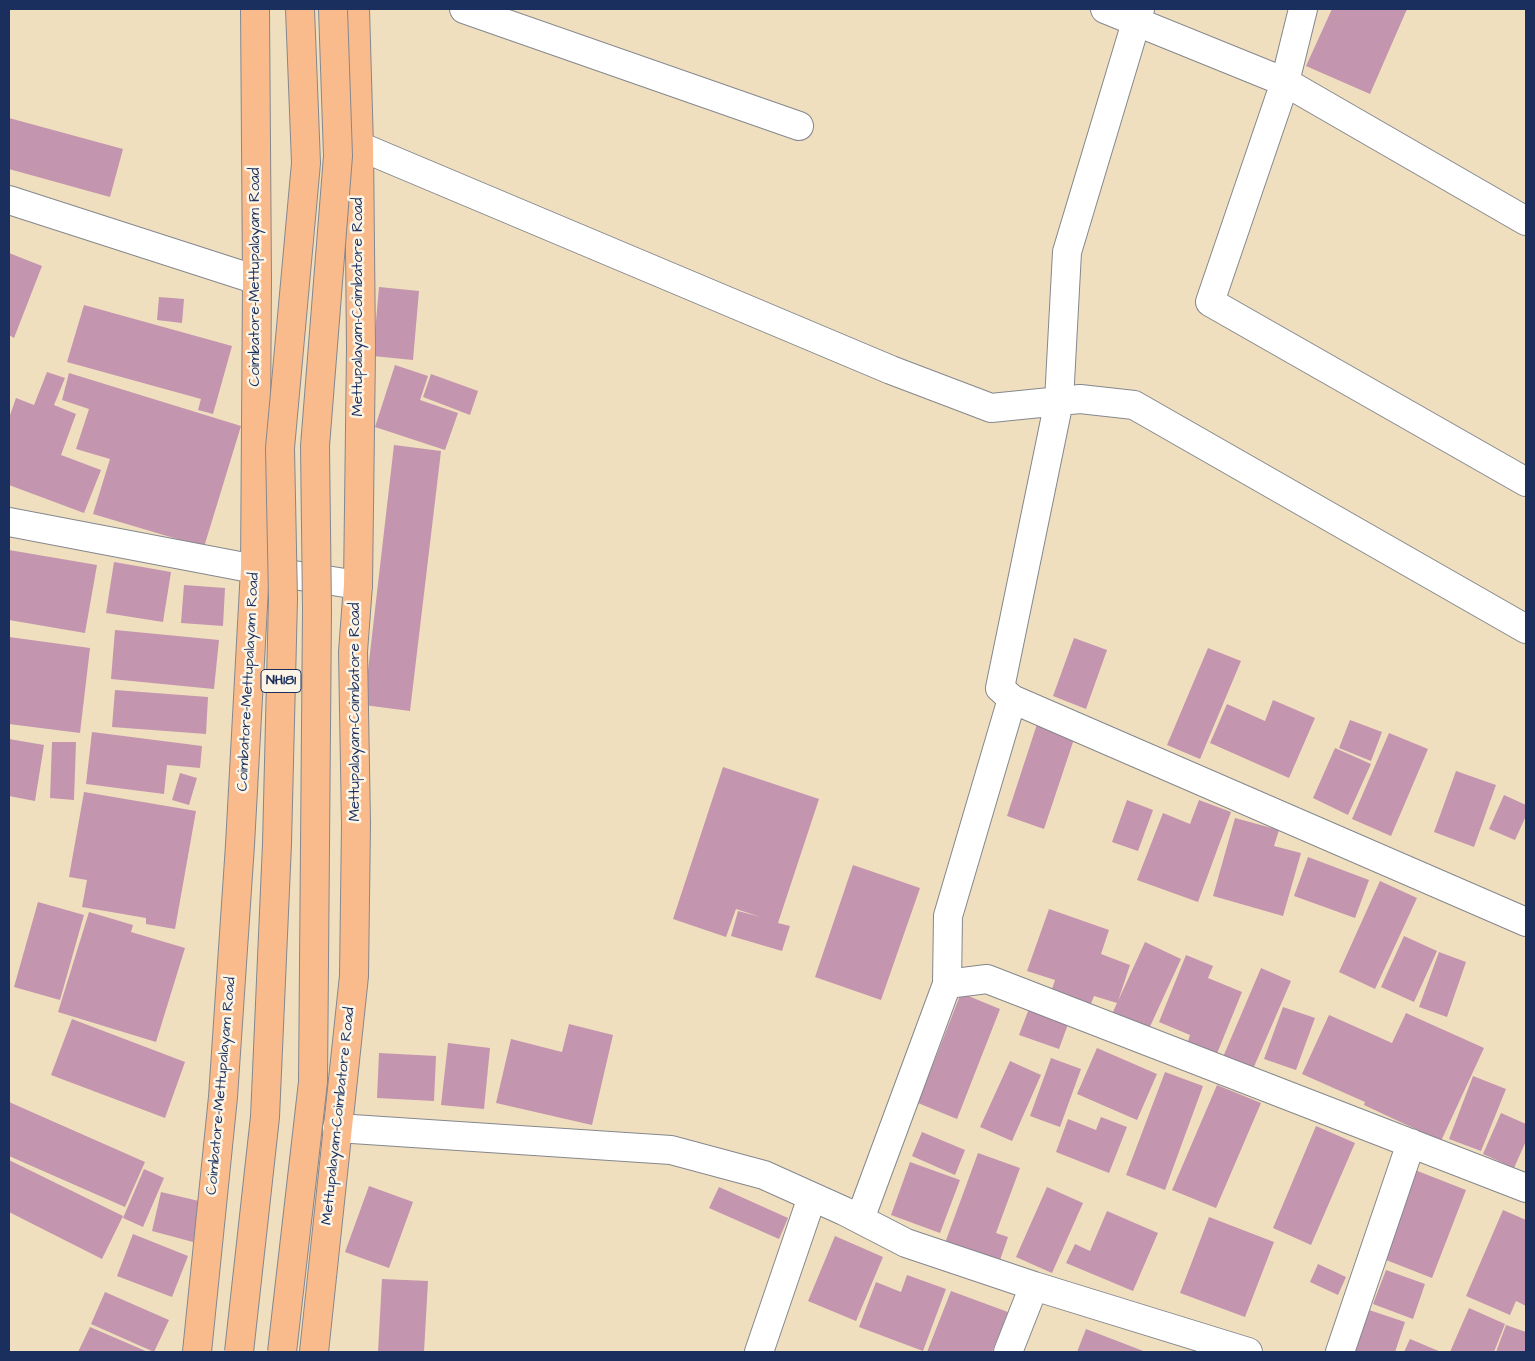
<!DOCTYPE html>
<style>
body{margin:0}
#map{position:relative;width:1535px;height:1361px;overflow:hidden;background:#efdfbe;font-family:"Architects Daughter",sans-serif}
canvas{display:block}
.frame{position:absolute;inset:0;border:10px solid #1b2f5e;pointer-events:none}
</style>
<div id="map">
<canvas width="1535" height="1361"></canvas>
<div class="frame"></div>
</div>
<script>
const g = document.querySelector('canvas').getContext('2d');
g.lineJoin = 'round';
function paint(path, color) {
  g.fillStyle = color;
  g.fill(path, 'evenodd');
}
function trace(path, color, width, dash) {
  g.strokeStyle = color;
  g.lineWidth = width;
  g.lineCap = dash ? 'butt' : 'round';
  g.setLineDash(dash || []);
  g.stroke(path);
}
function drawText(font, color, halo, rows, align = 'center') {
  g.font = font + ' "Architects Daughter",sans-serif';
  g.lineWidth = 5;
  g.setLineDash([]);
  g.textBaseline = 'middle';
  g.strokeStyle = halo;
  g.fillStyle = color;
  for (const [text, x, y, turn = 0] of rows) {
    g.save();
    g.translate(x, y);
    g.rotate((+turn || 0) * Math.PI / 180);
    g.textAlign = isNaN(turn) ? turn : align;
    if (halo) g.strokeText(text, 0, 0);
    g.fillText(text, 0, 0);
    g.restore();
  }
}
paint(new Path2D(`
 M 1332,9 L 1407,9 L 1370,94 L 1306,66 Z
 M 9,118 L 123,149 L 110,197 L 9,169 Z
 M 9,253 L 42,266 L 14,338 L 9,335 Z
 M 379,287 L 419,291 L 413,360 L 373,356 Z
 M 159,297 L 184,299 L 182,323 L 157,320 Z
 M 84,305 L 232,346 L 213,414 L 198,410 L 201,399 L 67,362 Z
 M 395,365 L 428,376 L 420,400 L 458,413 L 445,450 L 375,427 Z
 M 47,372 L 65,378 L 54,405 L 76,414 L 61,455 L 101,470 L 84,513 L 9,485 L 9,418 L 16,398 L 34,405 Z
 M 69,373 L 241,426 L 204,547 L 93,514 L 110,459 L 76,449 L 89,409 L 62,400 Z
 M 431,374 L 478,391 L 470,415 L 423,397 Z
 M 394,445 L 441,451 L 410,711 L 364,705 Z
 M 9,550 L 97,565 L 85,633 L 9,620 Z
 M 114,562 L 171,572 L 163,622 L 106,613 Z
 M 184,585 L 225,588 L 223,626 L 181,623 Z
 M 115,630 L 219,640 L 214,689 L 111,679 Z
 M 9,637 L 90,648 L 80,733 L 9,724 Z
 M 1074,638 L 1107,650 L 1086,709 L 1053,696 Z
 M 1208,648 L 1241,661 L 1200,759 L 1167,745 Z
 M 115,690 L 208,697 L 206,734 L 112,727 Z
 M 1273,700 L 1315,718 L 1289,778 L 1210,743 L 1227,704 L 1265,721 Z
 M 1350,720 L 1382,732 L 1371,761 L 1339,748 Z
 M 1037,724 L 1075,736 L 1044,829 L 1007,816 Z
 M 92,732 L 202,746 L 200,768 L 167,765 L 164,794 L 86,784 Z
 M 1389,733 L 1428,749 L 1391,836 L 1352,819 Z
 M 9,739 L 44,745 L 35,801 L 9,796 Z
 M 52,742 L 76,742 L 74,800 L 50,798 Z
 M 1335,748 L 1371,764 L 1348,815 L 1313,798 Z
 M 723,767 L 819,799 L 778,923 L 790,926 L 782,951 L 731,936 L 738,911 L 761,917 L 736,909 L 726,937 L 673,919 Z
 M 1456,771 L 1496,785 L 1474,847 L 1434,832 Z
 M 180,773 L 197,778 L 189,805 L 172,800 Z
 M 84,792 L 196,811 L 175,929 L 146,924 L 146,918 L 82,907 L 87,880 L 69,877 Z
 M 1504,795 L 1526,805 L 1526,816 L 1515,840 L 1489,829 Z
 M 1127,800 L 1153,810 L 1138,851 L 1112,842 Z
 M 1199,800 L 1231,812 L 1198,902 L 1137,880 L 1163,813 L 1190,824 Z
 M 1235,818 L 1279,830 L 1274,846 L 1301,853 L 1283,916 L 1213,896 Z
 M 1308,857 L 1369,880 L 1355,918 L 1294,896 Z
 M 853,865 L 920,888 L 881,1000 L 815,977 Z
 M 1380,881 L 1417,898 L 1375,989 L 1339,972 Z
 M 38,902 L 84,915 L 60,1000 L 14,987 Z
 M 1049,909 L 1109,930 L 1101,954 L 1130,965 L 1118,1001 L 1145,942 L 1181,959 L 1148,1031 L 1112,1014 L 1117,1003 L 1094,996 L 1088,1011 L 1049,998 L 1055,980 L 1027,971 Z
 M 89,912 L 133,925 L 131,932 L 185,948 L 156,1042 L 58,1012 Z
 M 1404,936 L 1437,951 L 1414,1002 L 1381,987 Z
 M 1439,952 L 1466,962 L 1447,1017 L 1419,1007 Z
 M 1186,955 L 1213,966 L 1208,978 L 1242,992 L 1216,1056 L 1187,1044 L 1190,1035 L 1159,1022 Z
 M 1261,968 L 1291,981 L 1253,1069 L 1223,1057 Z
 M 961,993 L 1000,1009 L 957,1119 L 918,1103 Z
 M 1033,998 L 1072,1013 L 1059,1049 L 1019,1035 Z
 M 1283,1007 L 1315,1018 L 1296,1070 L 1264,1059 Z
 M 1406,1013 L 1484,1048 L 1441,1141 L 1364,1105 L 1365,1102 L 1302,1074 L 1329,1015 L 1392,1043 Z
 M 72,1019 L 185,1062 L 165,1118 L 51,1075 Z
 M 569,1024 L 613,1035 L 592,1125 L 496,1103 L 511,1039 L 562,1052 Z
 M 448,1043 L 490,1048 L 484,1109 L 441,1105 Z
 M 1097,1048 L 1157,1074 L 1137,1120 L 1077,1094 Z
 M 379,1053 L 436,1056 L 434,1101 L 377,1098 Z
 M 1051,1058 L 1081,1069 L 1060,1127 L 1030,1116 Z
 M 1010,1061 L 1041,1075 L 1012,1141 L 980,1127 Z
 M 1165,1072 L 1203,1086 L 1165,1190 L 1126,1175 Z
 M 1473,1076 L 1506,1089 L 1481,1151 L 1449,1139 Z
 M 1217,1085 L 1261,1103 L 1216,1208 L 1172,1190 Z
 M 9,1102 L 145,1162 L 125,1207 L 9,1156 Z
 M 1501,1113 L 1526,1124 L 1526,1141 L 1514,1168 L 1483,1154 Z
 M 1101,1117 L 1127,1127 L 1109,1173 L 1056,1152 L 1068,1119 L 1096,1130 Z
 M 1316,1126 L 1355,1143 L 1311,1245 L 1273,1228 Z
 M 922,1132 L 965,1150 L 955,1175 L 912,1156 Z
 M 978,1153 L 1020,1168 L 996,1233 L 1008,1237 L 999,1263 L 945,1243 Z
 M 9,1160 L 123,1216 L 102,1259 L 9,1212 Z
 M 910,1162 L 960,1180 L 940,1233 L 891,1215 Z
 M 144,1169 L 164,1178 L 143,1227 L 123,1218 Z
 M 1415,1170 L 1466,1190 L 1432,1278 L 1381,1258 Z
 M 369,1186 L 413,1202 L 389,1268 L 345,1252 Z
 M 719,1187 L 788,1218 L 779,1239 L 709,1208 Z
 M 1047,1187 L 1083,1203 L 1052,1273 L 1016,1257 Z
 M 161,1192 L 203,1202 L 193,1242 L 152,1231 Z
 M 1503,1210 L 1526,1220 L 1526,1306 L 1516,1301 L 1510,1315 L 1466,1296 Z
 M 1107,1211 L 1158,1233 L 1133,1291 L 1066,1263 L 1075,1244 L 1090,1251 Z
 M 1209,1217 L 1274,1242 L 1245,1317 L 1180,1293 Z
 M 133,1234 L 188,1256 L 172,1297 L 117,1276 Z
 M 835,1236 L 883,1257 L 856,1321 L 808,1301 Z
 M 1318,1264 L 1346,1277 L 1338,1295 L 1310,1282 Z
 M 1386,1270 L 1425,1284 L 1413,1319 L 1373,1304 Z
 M 907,1275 L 946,1289 L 923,1351 L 859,1327 L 876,1282 L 901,1292 Z
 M 382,1279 L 428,1281 L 424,1352 L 378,1352 Z
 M 951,1291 L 1008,1312 L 992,1352 L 927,1352 Z
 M 105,1292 L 169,1320 L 154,1352 L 91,1324 Z
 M 1469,1308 L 1505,1324 L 1494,1352 L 1450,1352 Z
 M 1369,1310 L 1405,1322 L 1395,1352 L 1354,1352 Z
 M 1506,1325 L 1526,1332 L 1526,1352 L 1496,1352 Z
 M 90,1327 L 148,1352 L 78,1352 Z
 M 1086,1329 L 1146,1352 L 1077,1352 Z
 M 1410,1339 L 1441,1352 L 1404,1352 Z`), '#c495af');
const minor = new Path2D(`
 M 464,9 L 799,126
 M 1105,9 L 1285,82 L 1210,302 L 1526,482
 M 1140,9 L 1067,252 L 1059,401 L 1000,688 L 1012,699 L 948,916 L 947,984 L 987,979 L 1526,1188
 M 1303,9 L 1285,82 L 1526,221
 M 359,146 L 891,370 L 991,408 L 1080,399 L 1134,405 L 1526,629
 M 9,200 L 257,280
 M 9,522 L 255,569 L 358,585
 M 1012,699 L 1526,922
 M 337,1128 L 671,1150 L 764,1175 L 844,1211 L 906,1243 L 1034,1286 L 1248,1352
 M 860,1219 L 947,984
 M 759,1352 L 812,1197
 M 1008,1352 L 1034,1286
 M 1340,1352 L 1411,1143`);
const major = new Path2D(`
 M 197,1352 L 223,1097 L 240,845 L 255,569 L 257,280 L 255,9
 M 314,1352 L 354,976 L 356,824 L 353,652 L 358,585 L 361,349 L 359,146 L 355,9`);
trace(minor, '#85878e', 30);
trace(major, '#85878e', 30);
trace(minor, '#fff', 28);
trace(major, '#fabb8c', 28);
const highwayBridge = new Path2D(`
 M 239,1352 L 265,1117 L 277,844 L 283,599 L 280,448 L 306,163 L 300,9
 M 282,1352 L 313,1082 L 317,610 L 315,446 L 338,156 L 333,9`);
trace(highwayBridge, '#85878e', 30, []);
trace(highwayBridge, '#fabb8c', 28);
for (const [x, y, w] of [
 [281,681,40]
]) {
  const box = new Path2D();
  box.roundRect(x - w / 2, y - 11.5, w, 23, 4);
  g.fillStyle = '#fcf5e5';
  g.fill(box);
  trace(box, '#1b2f5e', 1);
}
drawText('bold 14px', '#1b2f5e', null, [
 ["NH181",281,681]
]);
drawText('15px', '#1b2f5e', '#fcf5e5', [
 ["Coimbatore-Mettupalayam Road",256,277,-90],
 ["Mettupalayam-Coimbatore Road",359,307,-90],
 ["Coimbatore-Mettupalayam Road",249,682,-87],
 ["Mettupalayam-Coimbatore Road",356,712,-90],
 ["Coimbatore-Mettupalayam Road",222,1086,-85],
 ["Mettupalayam-Coimbatore Road",339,1116,-84]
]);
</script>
